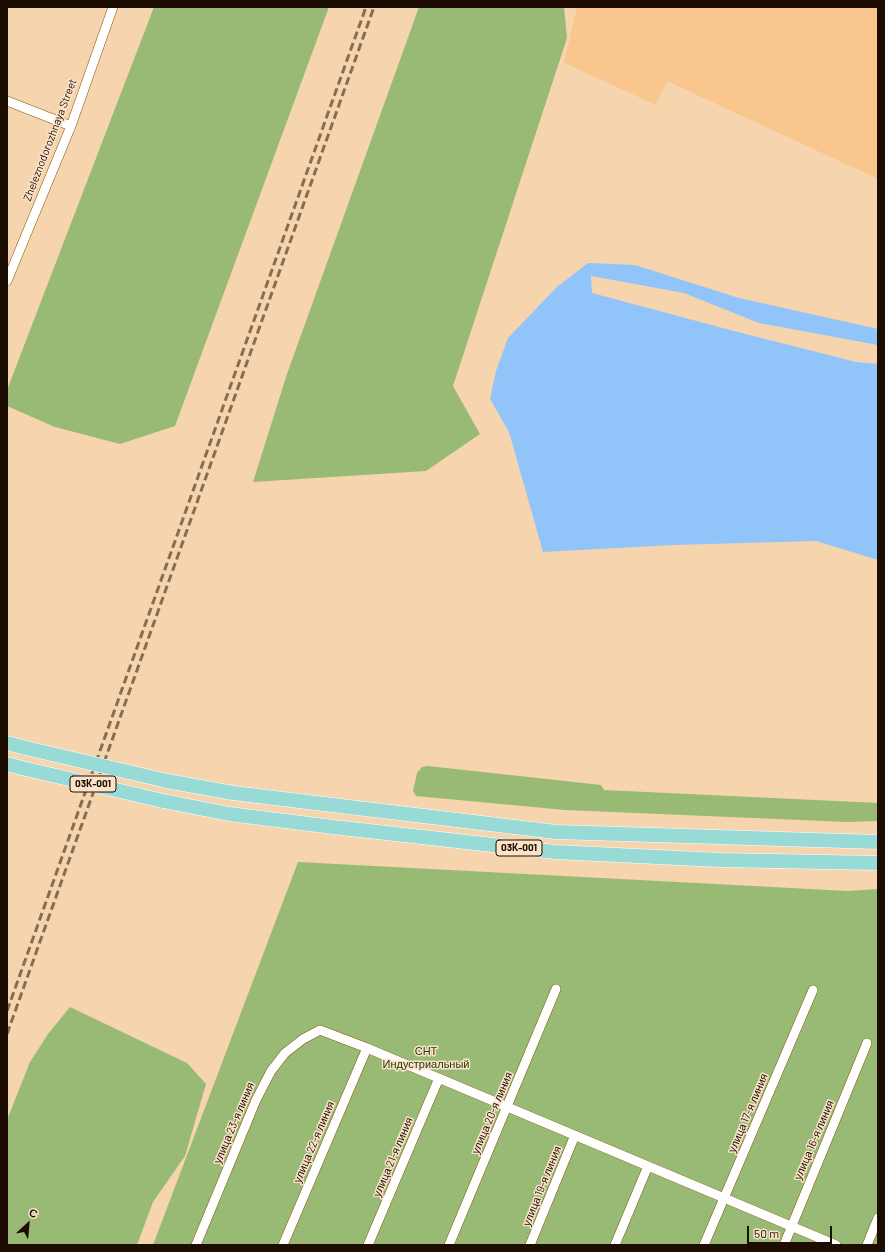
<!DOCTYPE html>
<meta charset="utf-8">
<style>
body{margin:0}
#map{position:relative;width:885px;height:1252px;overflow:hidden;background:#f6d4ad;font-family:Barlow,sans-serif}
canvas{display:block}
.frame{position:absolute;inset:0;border:8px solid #1c0d00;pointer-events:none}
.north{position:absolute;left:8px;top:1204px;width:40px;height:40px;-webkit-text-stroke:3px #fbe3ca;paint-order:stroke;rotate:26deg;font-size:11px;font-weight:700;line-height:16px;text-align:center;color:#1c0d00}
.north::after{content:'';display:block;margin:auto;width:14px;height:18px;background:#1c0d00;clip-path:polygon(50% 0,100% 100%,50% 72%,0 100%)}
.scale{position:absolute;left:747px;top:1226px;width:85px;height:18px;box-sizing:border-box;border:2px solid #1c0d00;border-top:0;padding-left:5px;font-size:12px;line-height:14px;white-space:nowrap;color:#1c0d00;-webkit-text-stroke:3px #fbe3ca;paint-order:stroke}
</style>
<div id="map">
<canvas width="885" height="1252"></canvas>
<div class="frame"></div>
<div class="north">С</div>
<div class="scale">50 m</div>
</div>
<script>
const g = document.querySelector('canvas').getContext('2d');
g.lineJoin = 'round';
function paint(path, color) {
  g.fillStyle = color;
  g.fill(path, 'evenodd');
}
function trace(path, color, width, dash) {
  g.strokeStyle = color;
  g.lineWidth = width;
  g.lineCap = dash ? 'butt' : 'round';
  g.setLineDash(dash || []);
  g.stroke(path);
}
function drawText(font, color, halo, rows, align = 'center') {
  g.font = font + ' Barlow,sans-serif';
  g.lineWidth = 3;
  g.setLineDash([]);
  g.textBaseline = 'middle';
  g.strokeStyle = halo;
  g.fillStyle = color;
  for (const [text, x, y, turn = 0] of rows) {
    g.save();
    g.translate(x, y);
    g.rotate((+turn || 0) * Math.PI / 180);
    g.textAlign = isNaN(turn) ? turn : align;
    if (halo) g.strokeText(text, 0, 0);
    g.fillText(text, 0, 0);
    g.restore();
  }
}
paint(new Path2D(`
 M 577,7 L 878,7 L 878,179 L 667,81 L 656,105 L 564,63 Z`), '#f9c78e');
paint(new Path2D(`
 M 154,7 L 329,7 L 175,426 L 120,444 L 55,427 L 7,406 L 7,390 Z
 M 419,7 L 564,7 L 567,38 L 453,386 L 480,434 L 426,471 L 253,482 L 287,374 Z
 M 428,766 L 601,785 L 604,790 L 878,803 L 878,821 L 848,822 L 565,810 L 416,796 L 413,791 L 417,773 L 422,767 Z
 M 298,862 L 848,891 L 878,889 L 878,1245 L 153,1245 Z
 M 70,1007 L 187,1063 L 206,1084 L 185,1156 L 153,1202 L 137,1245 L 7,1245 L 7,1120 L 30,1062 L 48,1034 Z`), '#98ba74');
paint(new Path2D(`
 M 588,263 L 635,265 L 739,298 L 878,329 L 878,345 L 759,323 L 684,293 L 591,276 L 592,293 L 734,331 L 856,362 L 878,364 L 878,560 L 816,541 L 673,545 L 543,552 L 509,432 L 490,399 L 496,371 L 508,338 L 557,287 Z`), '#91c4f9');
const minor = new Path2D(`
 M 7,101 L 71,126
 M 7,281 L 71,126 L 113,7
 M 196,1245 L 256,1100 L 271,1071 L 285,1053 L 303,1039 L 320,1030 L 367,1048 L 836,1245
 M 283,1245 L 367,1048
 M 368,1245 L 439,1078
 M 449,1245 L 556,989
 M 530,1245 L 575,1135
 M 615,1245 L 648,1166
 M 704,1245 L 813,990
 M 784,1245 L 867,1043
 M 867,1245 L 878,1218`);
const primary = new Path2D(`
 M 7,743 L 26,748
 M 7,764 L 22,768
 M 167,781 L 233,793 L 556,832 L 878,842
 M 163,801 L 229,814 L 333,827 L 555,852 L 719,860 L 878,863`);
trace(minor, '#895706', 10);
trace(primary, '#fff', 15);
trace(minor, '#fff', 9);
trace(primary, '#98dad6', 14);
trace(new Path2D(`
 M 7,1011 L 366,7
 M 7,1034 L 374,7`), '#866d54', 3, [8, 4]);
const primaryBridge = new Path2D(`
 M 26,748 L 167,781
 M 22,768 L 163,801`);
trace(primaryBridge, '#fff', 15, []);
trace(primaryBridge, '#98dad6', 14);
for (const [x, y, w] of [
 [93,784,46],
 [519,848,46]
]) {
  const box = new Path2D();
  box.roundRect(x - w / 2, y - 8, w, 16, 3);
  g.fillStyle = '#fbe3ca';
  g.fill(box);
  trace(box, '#1c0d00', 1);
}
drawText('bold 10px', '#1c0d00', null, [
 ["03К-001",93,784],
 ["03К-001",519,848]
]);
drawText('11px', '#1c0d00', '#fbe3ca', [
 ["Zheleznodorozhnaya Street",50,140,-69],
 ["улица 20-я линия",492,1113,-67],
 ["улица 17-я линия",748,1113,-67],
 ["улица 23-я линия",234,1123,-67],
 ["улица 16-я линия",814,1140,-67],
 ["улица 22-я линия",314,1142,-67],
 ["улица 21-я линия",393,1157,-67],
 ["улица 19-я линия",542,1186,-68]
]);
drawText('11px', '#25390a', '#fbe3ca', [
 ["СНТ",426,1051],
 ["Индустриальный",426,1064]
]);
</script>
